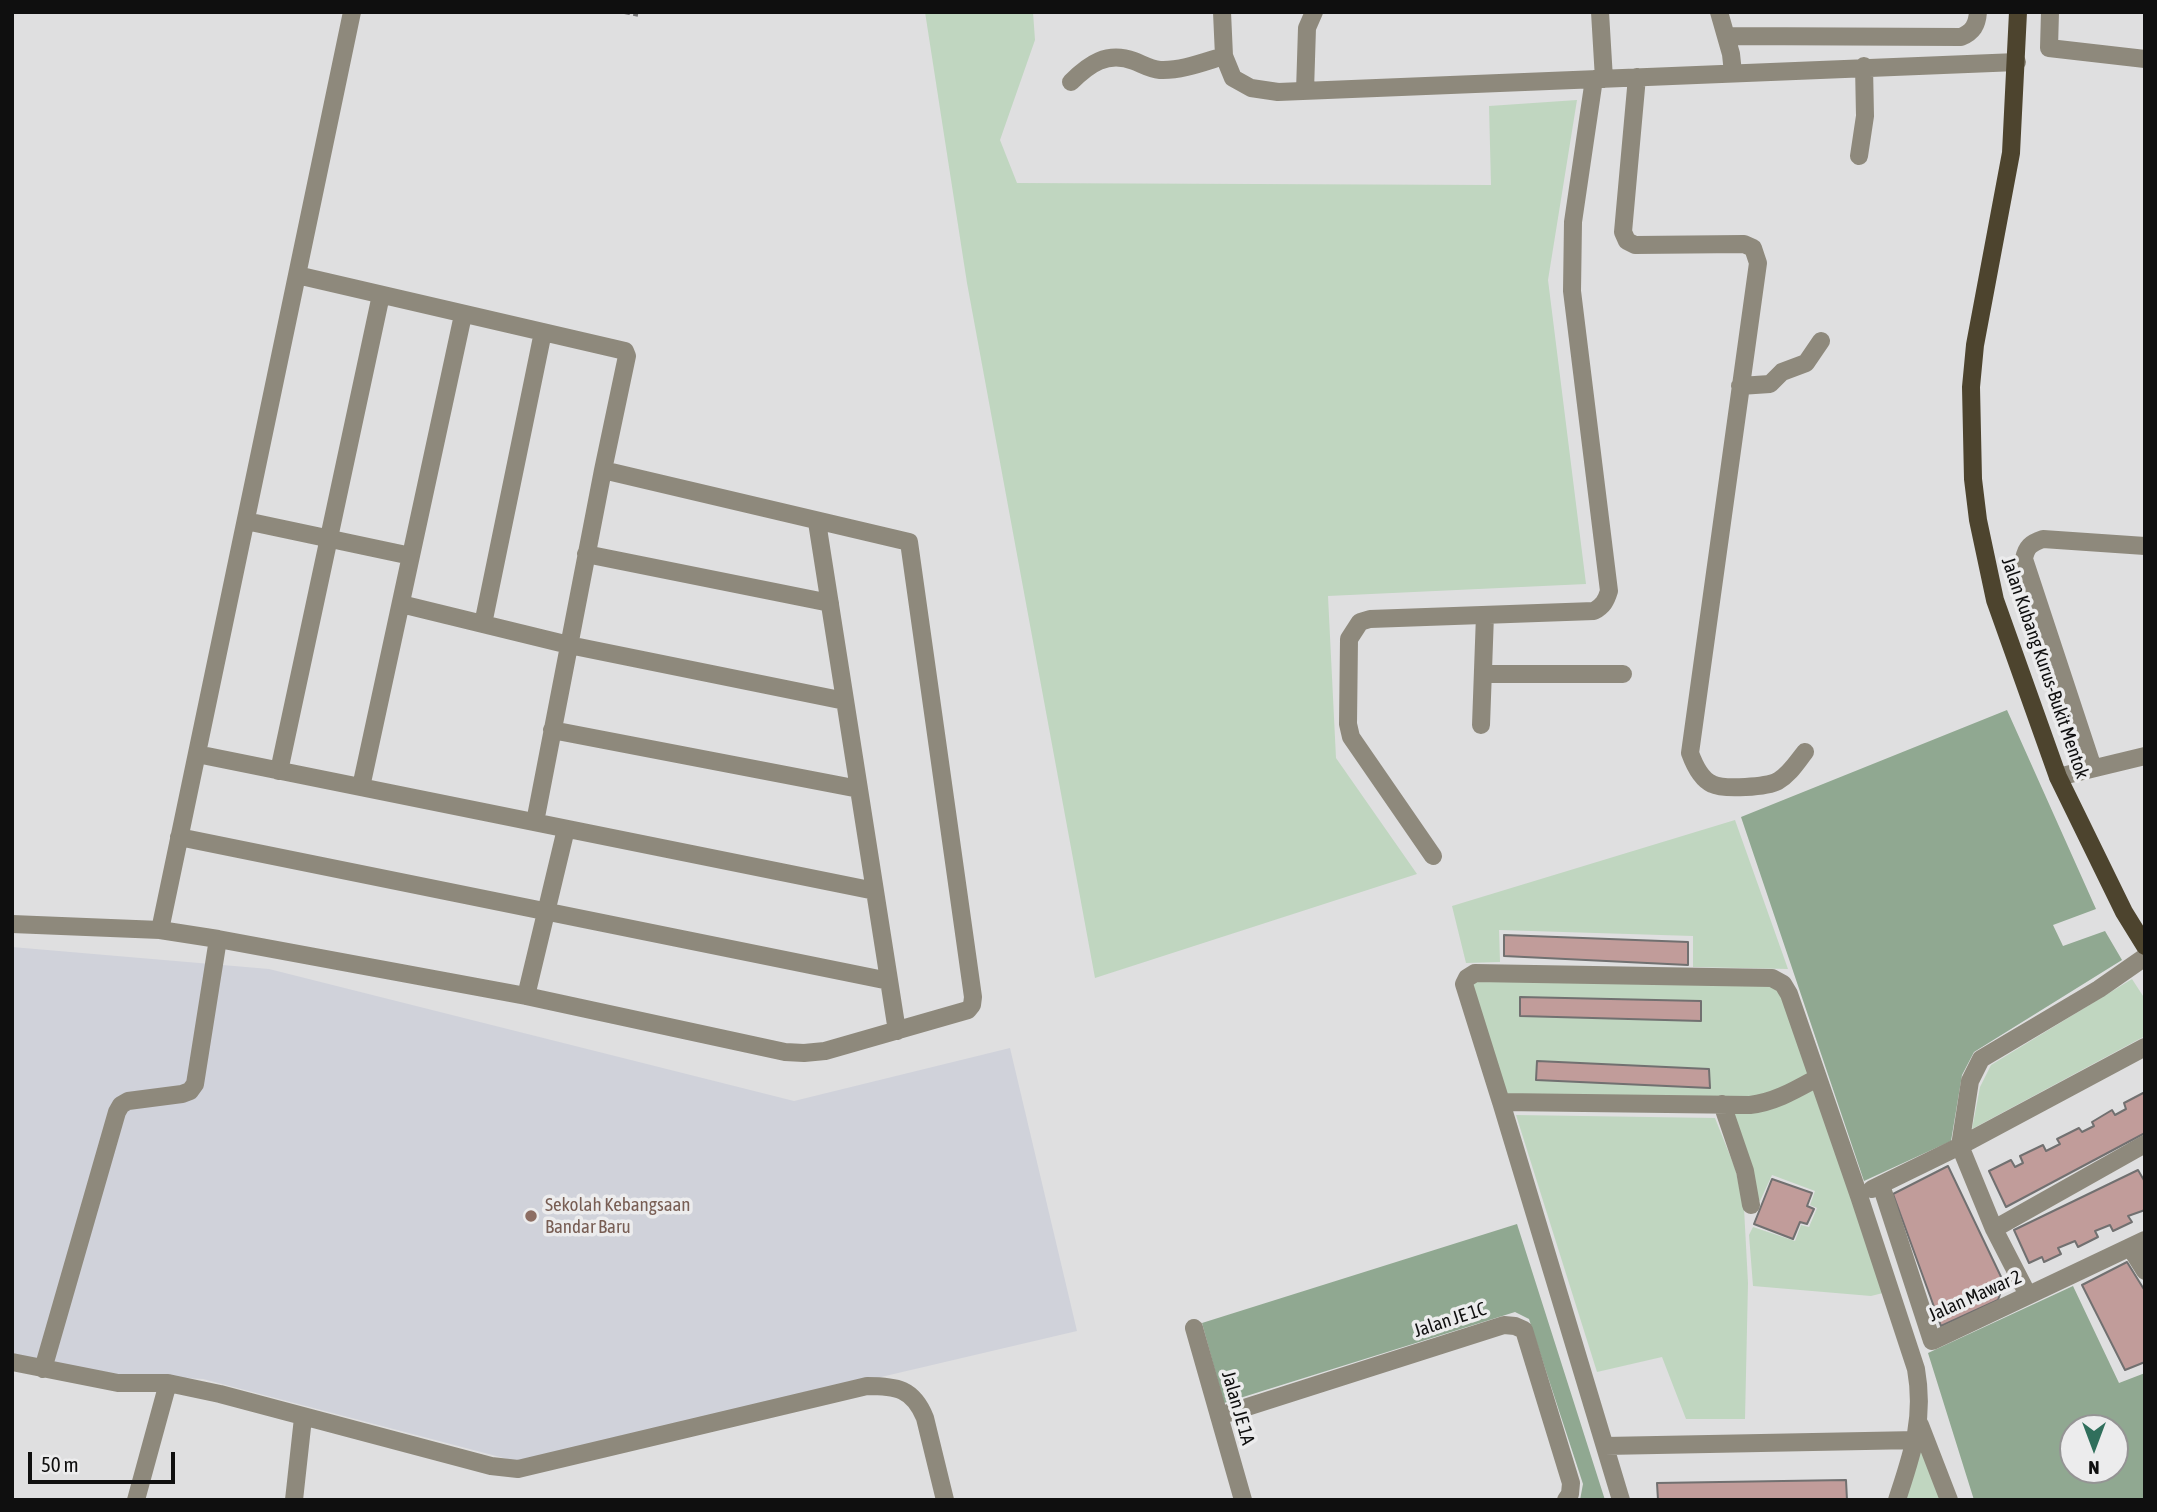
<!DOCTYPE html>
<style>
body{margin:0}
#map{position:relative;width:2157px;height:1512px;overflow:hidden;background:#dfdfe0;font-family:"Asap Condensed",sans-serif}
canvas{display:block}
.frame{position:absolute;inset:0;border:14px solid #0f0f0f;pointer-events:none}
.north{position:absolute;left:2059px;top:1414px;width:70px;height:70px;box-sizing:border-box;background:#ececed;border:2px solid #949494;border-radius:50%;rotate:180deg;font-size:19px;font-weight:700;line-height:28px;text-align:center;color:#0f0f0f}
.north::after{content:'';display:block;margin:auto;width:24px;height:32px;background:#306f5c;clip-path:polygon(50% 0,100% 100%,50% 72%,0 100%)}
.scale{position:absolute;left:28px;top:1452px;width:147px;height:32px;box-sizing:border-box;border:4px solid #0f0f0f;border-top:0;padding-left:9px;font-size:21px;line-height:24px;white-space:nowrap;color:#0f0f0f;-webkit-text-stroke:5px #ececed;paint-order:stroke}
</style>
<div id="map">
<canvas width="2157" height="1512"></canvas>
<div class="frame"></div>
<div class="north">N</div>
<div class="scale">50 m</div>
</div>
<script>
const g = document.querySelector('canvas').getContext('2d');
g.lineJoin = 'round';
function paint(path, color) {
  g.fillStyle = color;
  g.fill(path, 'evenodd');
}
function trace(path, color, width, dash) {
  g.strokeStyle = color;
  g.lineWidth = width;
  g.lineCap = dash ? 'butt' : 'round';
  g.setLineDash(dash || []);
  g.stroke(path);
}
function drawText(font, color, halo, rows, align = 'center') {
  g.font = font + ' "Asap Condensed",sans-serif';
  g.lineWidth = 7;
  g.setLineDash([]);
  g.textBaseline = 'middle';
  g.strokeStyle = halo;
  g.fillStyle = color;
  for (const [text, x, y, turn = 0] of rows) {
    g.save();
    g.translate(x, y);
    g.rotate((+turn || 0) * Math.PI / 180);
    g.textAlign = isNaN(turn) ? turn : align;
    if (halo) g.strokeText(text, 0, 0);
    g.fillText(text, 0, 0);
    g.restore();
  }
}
paint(new Path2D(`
 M 12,947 L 269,969 L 794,1101 L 1010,1048 L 1077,1331 L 519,1462 L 203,1379 L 75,1372 L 12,1355 Z`), '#d0d2da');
paint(new Path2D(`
 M 925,12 L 1033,12 L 1035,40 L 1000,140 L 1017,183 L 1491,185 L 1489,106 L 1577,100 L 1548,280 L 1586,584 L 1328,596 L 1336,758 L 1417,874 L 1095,978 L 967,283 Z
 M 1735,820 L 1788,969 L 1693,967 L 1693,936 L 1499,930 L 1500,962 L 1466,963 L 1452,906 Z
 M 2132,979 L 2145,999 L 2145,1036 L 1972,1129 L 1980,1087 L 1991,1065 Z
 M 1473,981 L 1770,982 L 1780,988 L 1811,1077 L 1763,1098 L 1504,1095 L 1470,987 Z
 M 1815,1085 L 1887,1292 L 1871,1296 L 1753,1286 L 1749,1235 L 1753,1227 L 1795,1241 L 1801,1225 L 1809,1227 L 1817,1208 L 1810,1205 L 1815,1191 L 1772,1175 L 1760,1201 L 1757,1200 L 1728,1110 Z
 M 1516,1115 L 1715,1118 L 1735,1168 L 1744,1208 L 1748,1283 L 1745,1419 L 1686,1419 L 1662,1357 L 1597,1372 Z
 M 1921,1449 L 1941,1500 L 1905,1500 Z`), '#c0d6c0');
paint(new Path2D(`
 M 2007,710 L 2096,909 L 2053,925 L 2063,946 L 2105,931 L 2122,960 L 1974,1052 L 1962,1075 L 1951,1141 L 1864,1181 L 1741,817 Z
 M 1517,1224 L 1605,1500 L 1580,1500 L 1583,1484 L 1529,1319 L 1515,1312 L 1224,1403 L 1202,1323 Z
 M 2073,1286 L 2119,1383 L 2145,1373 L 2145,1500 L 1974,1500 L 1928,1353 ZM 2073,1428 L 2115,1428 L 2115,1470 L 2073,1470 Z`), '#90a891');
const building = new Path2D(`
 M 1504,935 L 1688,942 L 1688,965 L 1504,956 Z
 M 1520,997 L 1701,1001 L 1701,1021 L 1520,1016 Z
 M 1537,1061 L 1709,1069 L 1710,1088 L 1536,1080 Z
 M 2145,1092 L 2145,1133 L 2006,1207 L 1989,1171 L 2011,1160 L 2015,1167 L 2023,1163 L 2020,1156 L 2043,1145 L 2046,1151 L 2060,1144 L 2057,1139 L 2079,1128 L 2082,1132 L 2094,1126 L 2092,1122 L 2112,1110 L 2115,1115 L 2126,1109 L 2124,1103 Z
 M 1948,1166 L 2004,1283 L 1998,1300 L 1941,1326 L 1893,1194 Z
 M 2138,1170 L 2145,1182 L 2145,1210 L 2128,1216 L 2132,1222 L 2113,1231 L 2110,1225 L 2095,1231 L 2098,1237 L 2078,1247 L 2075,1241 L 2058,1248 L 2061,1254 L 2044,1262 L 2042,1257 L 2029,1263 L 2014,1230 Z
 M 1772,1179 L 1812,1193 L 1807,1206 L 1814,1209 L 1807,1224 L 1800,1222 L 1793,1239 L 1754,1224 Z
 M 2127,1262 L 2145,1291 L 2145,1362 L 2125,1370 L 2082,1285 Z
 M 1846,1480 L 1847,1500 L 1658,1500 L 1657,1483 Z`);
paint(building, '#c19c9a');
trace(building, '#717070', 2);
trace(new Path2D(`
 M 623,12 L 638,15`), '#767677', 3.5, [7, 3.5]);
trace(new Path2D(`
 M 1222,12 L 1224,56 L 1233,78 L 1251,88 L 1278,92 L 2017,62
 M 1600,12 L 1604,79
 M 1719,12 L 1731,54 L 1733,73
 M 2050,12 L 2049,48 L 2145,59
 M 1726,36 L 1961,37 C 1973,32 1977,25 1978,12
 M 1637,77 L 1623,232 L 1627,241 L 1635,245 L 1744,244 L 1753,248 L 1758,263 L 1690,753 C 1694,764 1701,779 1712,784 C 1724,790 1767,787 1778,781 C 1790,774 1797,762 1805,752
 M 1071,82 C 1089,64 1107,51 1134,61 C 1142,64 1150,69 1160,70 C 1181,71 1204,62 1224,56
 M 1305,91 L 1307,28 L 1314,12
 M 1859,156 L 1865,116 L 1864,66
 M 297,275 L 625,351 L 627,356 L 603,470 L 535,822
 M 1740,386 L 1770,384 L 1782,372 L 1806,363 L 1821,341
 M 246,521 L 411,556
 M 817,522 L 897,1031
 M 586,554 L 830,603
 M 401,604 L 569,645 L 845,701
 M 483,624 L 543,332
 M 1483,674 L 1623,674
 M 1481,725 L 1485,615
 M 552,730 L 859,789
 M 197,754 L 875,891
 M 2093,768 L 2024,559 C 2026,547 2031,543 2043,539 L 2145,546
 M 279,771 L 381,295
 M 2058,777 L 2145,756
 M 361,787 L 463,315
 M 179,837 L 889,981
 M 1433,856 L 1351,737 L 1348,724 L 1349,639 L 1360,622 L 1370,619 L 1594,611 C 1603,606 1606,601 1609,591 L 1572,291 L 1573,222 L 1594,79
 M 12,924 L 160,930 L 218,939 L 526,996 L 785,1052 L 804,1053 L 825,1051 L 968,1010 L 972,1005 L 973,997 L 909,542 L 603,470
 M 160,930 L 352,12
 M 526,996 L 566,829
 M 1817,1078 C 1795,1090 1775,1102 1750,1105 L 1501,1102 L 1464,984 L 1467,978 L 1475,973 L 1772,978 L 1783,984 L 1789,994 L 1859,1196 L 1916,1369 C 1925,1419 1912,1454 1897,1500
 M 1501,1102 L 1621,1500
 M 1722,1104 L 1745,1171 L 1751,1205
 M 1881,1185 L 1932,1341 L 2145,1240
 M 1872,1189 L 1960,1146 L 2145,1047
 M 1994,1229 L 2145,1144
 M 2130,1247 L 2145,1271
 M 2028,1295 L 1994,1229 L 1960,1146 L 1970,1081 L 1981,1059 L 2099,989 L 2145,957
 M 1194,1328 L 1243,1500
 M 12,1362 L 118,1383 L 168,1383 L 220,1394 L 491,1466 L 518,1469 L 867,1386 C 896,1386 913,1388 925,1418 L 945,1500
 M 43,1369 L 117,1112 L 121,1105 L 128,1101 L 182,1094 L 190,1091 L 195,1084 L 218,939
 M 1219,1416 L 1504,1325 L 1515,1326 L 1524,1330 L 1571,1483 L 1570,1494 L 1566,1500
 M 1920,1425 L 1949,1500
 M 1605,1446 L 1917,1440
 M 136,1500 L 168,1383
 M 294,1500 L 303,1418`), '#8e897c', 18);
trace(new Path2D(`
 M 2018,12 L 2011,153 L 1975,345 L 1971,387 L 1973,479 L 1978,520 L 1995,600 L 2058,777 L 2124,912 L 2145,946`), '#4d442e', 18);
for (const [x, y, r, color] of [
 [531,1216,7,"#8d6e63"]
]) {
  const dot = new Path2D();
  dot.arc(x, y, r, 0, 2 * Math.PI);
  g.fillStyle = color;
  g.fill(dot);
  trace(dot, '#ececed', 2.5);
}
drawText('19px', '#0f0f0f', '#ececed', [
 ["Jalan Kubang Kurus-Bukit Mentok",2045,668,71],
 ["Jalan Mawar 2",1975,1296,-24],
 ["Jalan JE 1C",1450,1320,-18],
 ["Jalan JE 1A",1238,1408,74]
]);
drawText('19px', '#785e54', '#ececed', [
 ["Sekolah Kebangsaan",545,1205],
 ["Bandar Baru",545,1227]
], 'left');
</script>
